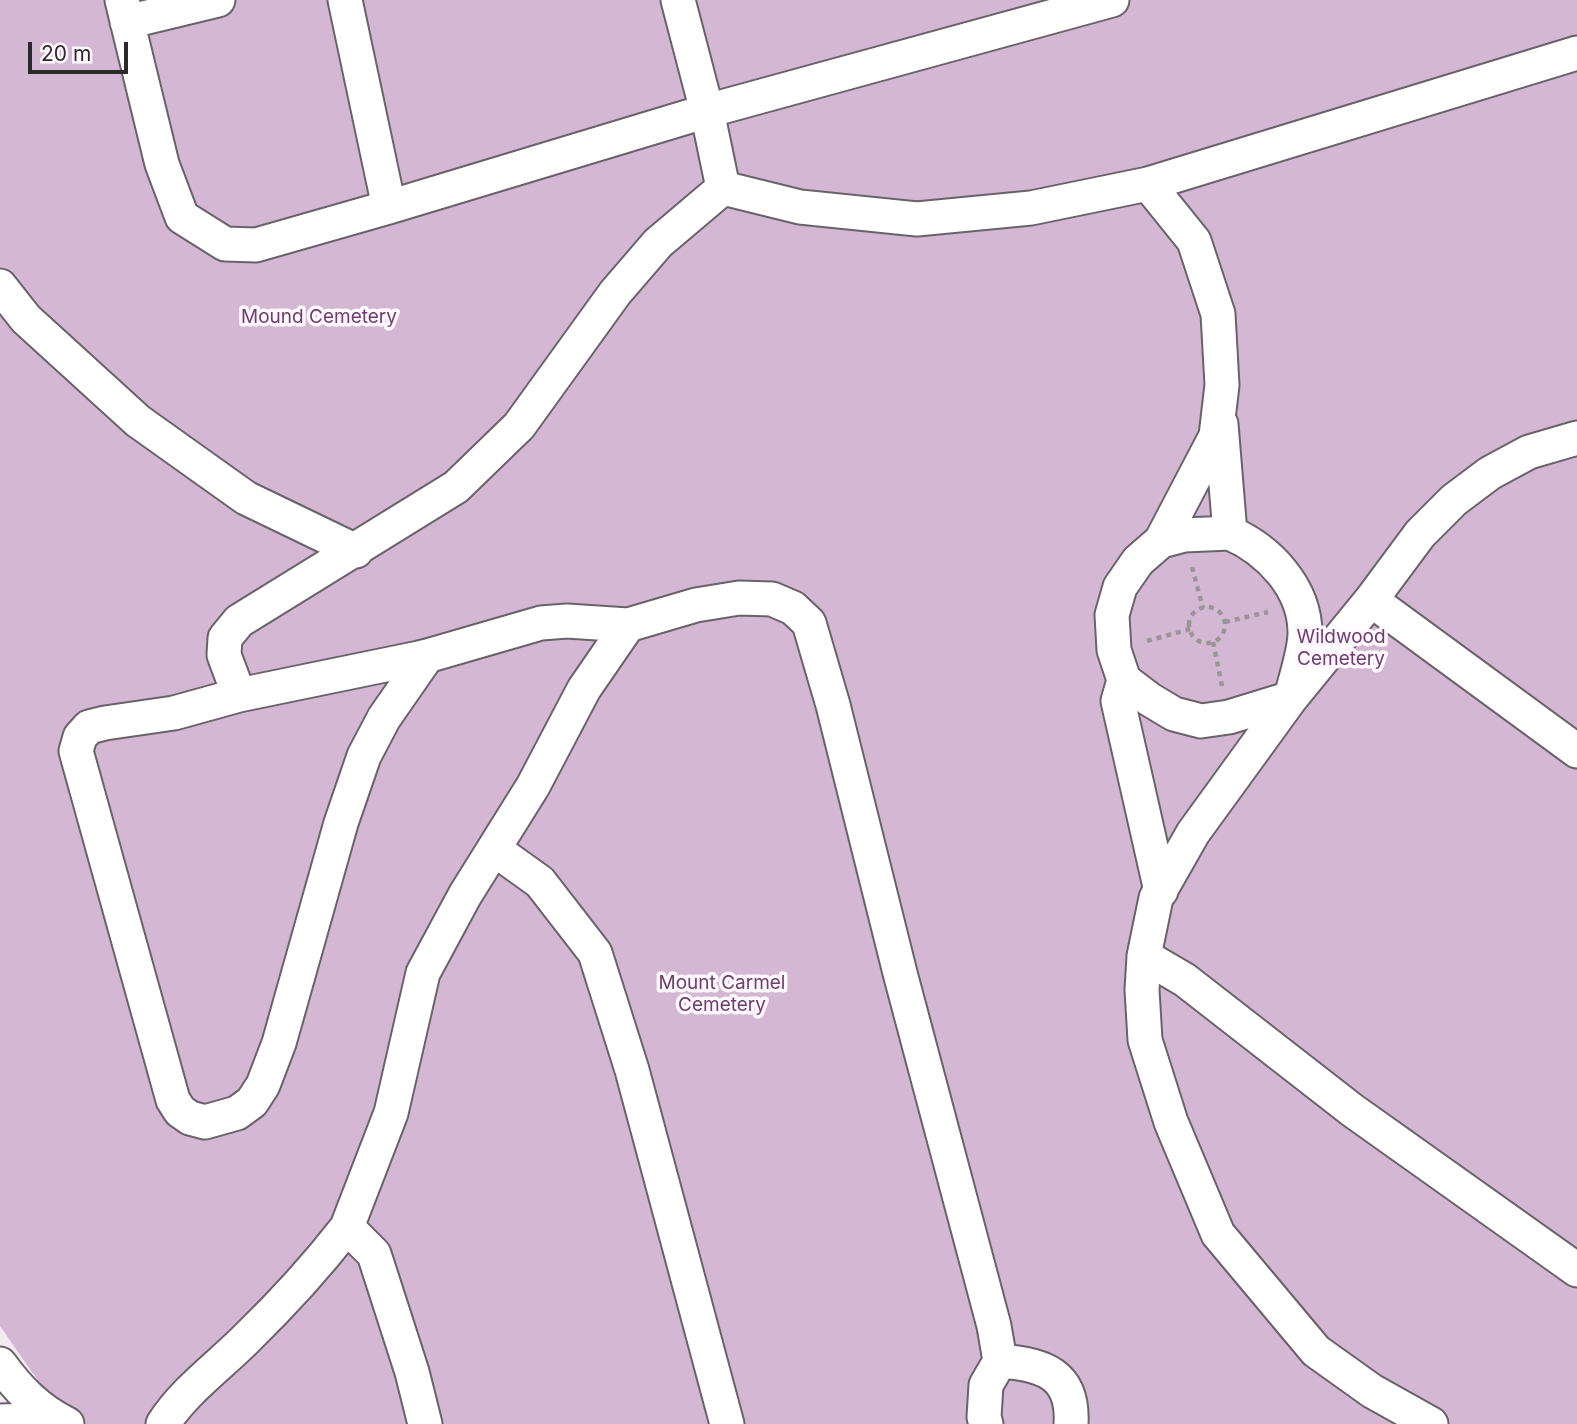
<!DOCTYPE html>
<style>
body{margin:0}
#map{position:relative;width:1577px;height:1424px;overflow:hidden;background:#f3eaf2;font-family:Inter,sans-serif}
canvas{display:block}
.scale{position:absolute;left:28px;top:42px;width:100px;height:32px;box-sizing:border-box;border:4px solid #2c292c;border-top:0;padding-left:9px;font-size:21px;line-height:24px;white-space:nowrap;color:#2c292c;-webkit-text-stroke:5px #fff8ff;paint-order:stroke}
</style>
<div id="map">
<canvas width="1577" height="1424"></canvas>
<div class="scale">20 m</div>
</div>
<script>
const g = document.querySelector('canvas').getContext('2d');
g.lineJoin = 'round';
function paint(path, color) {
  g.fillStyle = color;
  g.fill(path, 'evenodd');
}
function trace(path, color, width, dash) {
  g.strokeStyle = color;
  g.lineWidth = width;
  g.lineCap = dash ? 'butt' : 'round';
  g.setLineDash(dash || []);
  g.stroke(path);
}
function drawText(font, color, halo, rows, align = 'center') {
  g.font = font + ' Inter,sans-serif';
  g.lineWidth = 7;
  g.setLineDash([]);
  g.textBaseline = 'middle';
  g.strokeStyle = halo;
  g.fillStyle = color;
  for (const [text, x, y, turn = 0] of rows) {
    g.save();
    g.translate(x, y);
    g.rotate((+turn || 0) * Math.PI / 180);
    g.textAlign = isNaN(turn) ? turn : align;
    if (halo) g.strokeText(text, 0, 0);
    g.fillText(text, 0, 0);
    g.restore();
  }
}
paint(new Path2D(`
 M 0,0 L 1577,0 L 1577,1424 L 68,1424 L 0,1326 Z`), '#d4b8d3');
const minor = new Path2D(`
 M 122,0 L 162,164 L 182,217 L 225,244 L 256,245 L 389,207 L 707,111 L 678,0
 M 345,0 L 389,207
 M 1112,0 L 707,111 L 723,188 L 800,207 L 917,219 L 1031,208 L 1148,184 L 1577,53
 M 127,22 L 218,0
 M 1148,184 L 1194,241 L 1218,314 L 1222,385 L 1216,436 L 1161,541
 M 0,286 L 26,319 L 138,421 L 246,498 L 356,551
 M 1221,424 L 1230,533
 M 1230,533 C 1269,550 1305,588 1305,633 C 1305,652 1295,679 1291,698 L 1229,717 L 1201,721 L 1174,714 L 1149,699 L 1124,680 L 1114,650 L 1112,615 L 1120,587 L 1138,561 L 1161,541 L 1184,535 Z
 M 1371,600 L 1577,751
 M 427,656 L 384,718 L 364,756 L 341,823 L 279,1043 L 263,1085 L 252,1102 L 237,1113 L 205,1122 L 190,1118 L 180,1111 L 173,1100 L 76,751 L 80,737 L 89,727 L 105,723 L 174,713 L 239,695 L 419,658 L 427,656 L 541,623 L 567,621 L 628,625
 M 1124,680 L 1118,701 L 1161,891
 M 239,695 L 224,655 L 225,638 L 239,621 L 456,487 L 519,426 L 615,293 L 658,243 L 723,188
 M 494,849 L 540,882 L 595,953 L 632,1070 L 727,1424
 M 1144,956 L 1185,980 L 1352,1110 L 1577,1270
 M 1000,1361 C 1043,1364 1074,1374 1071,1424
 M 0,1364 C 18,1389 38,1410 67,1424
 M 0,1421 L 55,1419
 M 163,1424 C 184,1391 218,1367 246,1339 C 282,1304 316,1267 347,1227
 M 425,1424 L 412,1372 L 374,1254 L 347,1227 L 391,1113 L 423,973 L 465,895 L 533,786 L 584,689 L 628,625 L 696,605 L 739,598 L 772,599 L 793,608 L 809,623 L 833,705 L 900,973 L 994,1326 L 1000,1361 L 986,1385 L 984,1417 L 986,1424
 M 1431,1424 L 1372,1391 L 1316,1351 L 1218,1234 L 1171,1122 L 1145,1040 L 1142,990 L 1144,956 L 1156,898 L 1193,833 L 1291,698 L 1371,600 L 1420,534 L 1454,500 L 1490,473 L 1529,452 L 1577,438`);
trace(minor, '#6a626a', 37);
trace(new Path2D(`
 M 1192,567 L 1203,608
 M1189 625a18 18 0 1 1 36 0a18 18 0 1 1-36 0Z
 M 1225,622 L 1268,612
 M 1147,641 L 1190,629
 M 1213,642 L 1222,686`), '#9b959a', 4.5, [5, 5]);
trace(minor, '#fff', 33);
drawText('19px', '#6f3d6e', '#fff8ff', [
 ["Mound Cemetery",319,317],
 ["Wildwood",1341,637],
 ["Cemetery",1341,659],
 ["Mount Carmel",722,983],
 ["Cemetery",722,1005]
]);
</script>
